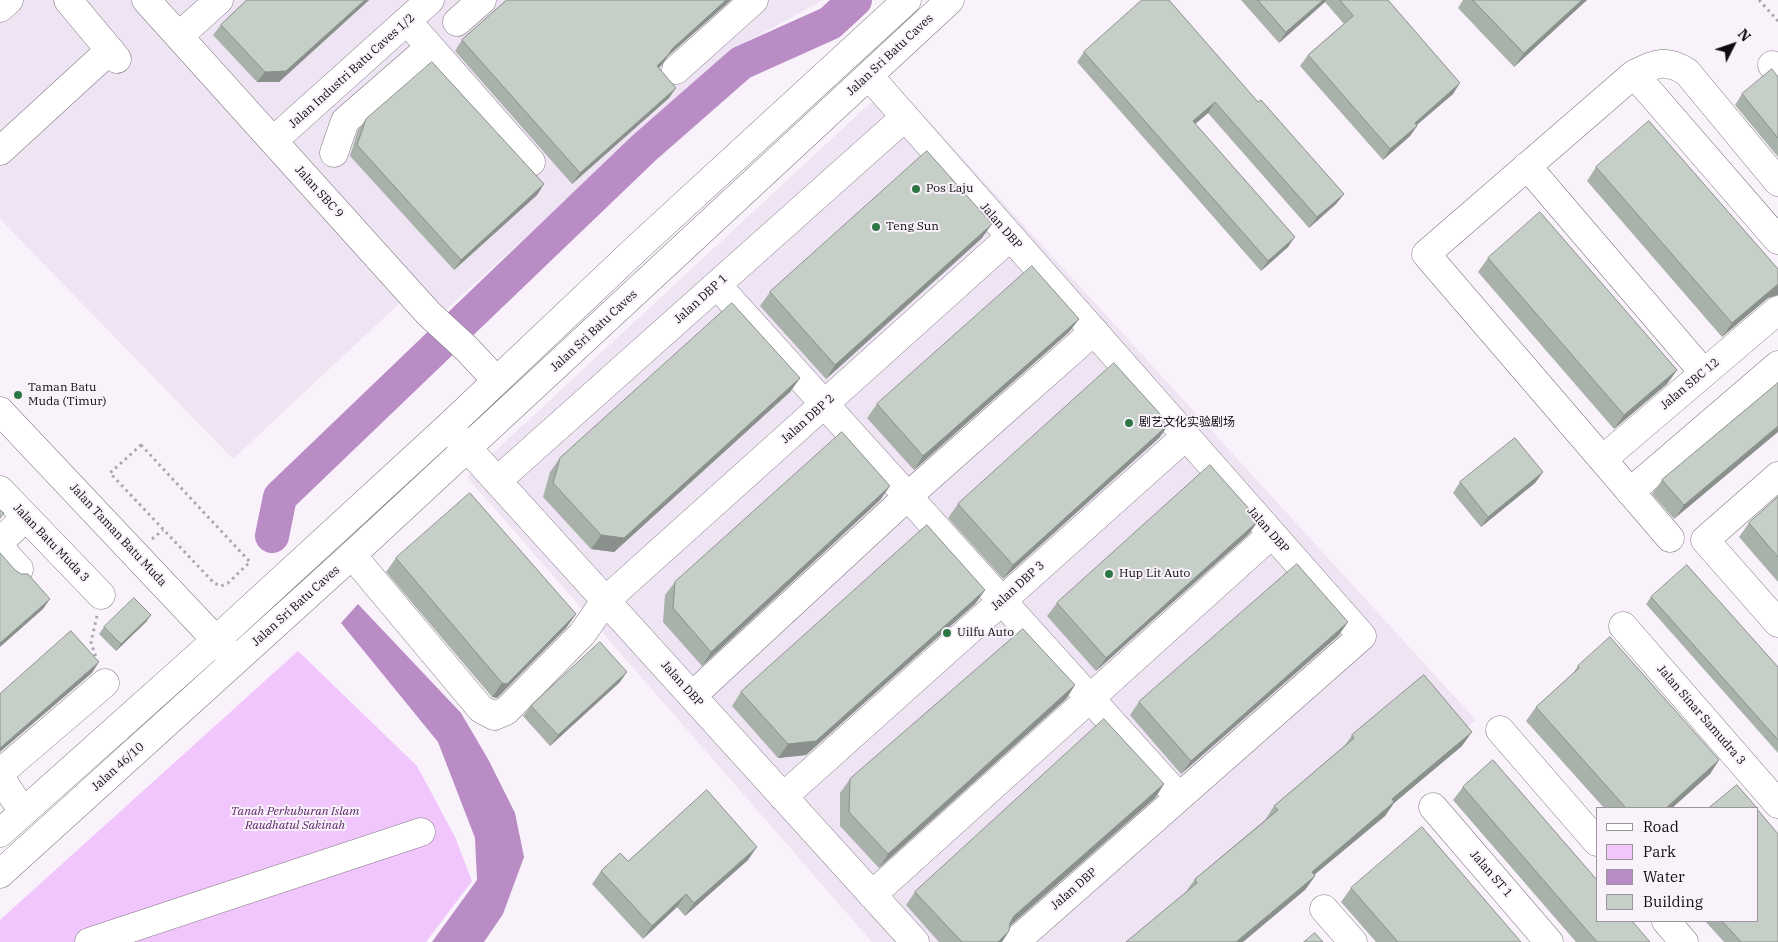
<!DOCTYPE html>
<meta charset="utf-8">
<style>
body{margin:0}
#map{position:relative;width:1778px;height:942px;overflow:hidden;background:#f9f2fb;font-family:"IBM Plex Serif",serif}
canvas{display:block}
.legend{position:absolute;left:1596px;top:807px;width:162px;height:115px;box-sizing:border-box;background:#f9f2fb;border:1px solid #9b969d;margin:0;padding:6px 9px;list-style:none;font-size:15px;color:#0f0c0f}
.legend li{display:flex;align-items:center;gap:10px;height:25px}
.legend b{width:25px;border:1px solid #9b969d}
.north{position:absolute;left:1708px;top:20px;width:50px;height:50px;-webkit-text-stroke:4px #f9f2fb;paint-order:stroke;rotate:49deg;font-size:14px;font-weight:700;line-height:20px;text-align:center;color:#0f0c0f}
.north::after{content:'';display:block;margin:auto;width:18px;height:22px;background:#0f0c0f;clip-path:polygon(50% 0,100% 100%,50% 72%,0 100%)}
</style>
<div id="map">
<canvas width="1778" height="942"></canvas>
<ul class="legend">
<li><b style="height:6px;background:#fff"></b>Road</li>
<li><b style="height:14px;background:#f0c6fd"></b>Park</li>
<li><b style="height:14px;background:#b98cc6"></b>Water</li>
<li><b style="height:14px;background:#c5cec7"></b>Building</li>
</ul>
<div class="north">N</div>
</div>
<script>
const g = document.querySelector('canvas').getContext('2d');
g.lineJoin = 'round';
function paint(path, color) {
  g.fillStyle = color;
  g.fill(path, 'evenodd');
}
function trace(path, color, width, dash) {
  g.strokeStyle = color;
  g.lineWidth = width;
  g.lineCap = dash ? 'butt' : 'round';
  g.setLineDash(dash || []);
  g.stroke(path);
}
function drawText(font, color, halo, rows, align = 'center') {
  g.font = font + ' "IBM Plex Serif","Noto Sans SC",serif';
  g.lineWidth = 4;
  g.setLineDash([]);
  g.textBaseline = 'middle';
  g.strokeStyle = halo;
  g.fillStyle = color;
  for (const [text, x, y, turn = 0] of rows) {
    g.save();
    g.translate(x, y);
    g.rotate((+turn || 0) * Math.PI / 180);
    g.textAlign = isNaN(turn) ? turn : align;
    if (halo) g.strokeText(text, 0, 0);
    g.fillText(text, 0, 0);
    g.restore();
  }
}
paint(new Path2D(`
 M 0,0 L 823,0 L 728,52 L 427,327 L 402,301 L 233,459 L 0,219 Z
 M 893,82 L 1476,720 L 1221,942 L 872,942 L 467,477 Z`), '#efe4f3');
paint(new Path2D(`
 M 298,651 L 417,766 L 455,837 L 472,881 L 426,942 L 0,942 L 0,920 Z`), '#f0c6fd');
paint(new Path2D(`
 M 358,604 L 461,713 L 488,759 L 515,813 L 524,857 L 503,914 L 484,942 L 432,942 L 477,880 L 475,838 L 438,742 L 341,623 Z`), '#b98cc6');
trace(new Path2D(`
 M 272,536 L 280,497 L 644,148 L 741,63 L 830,23 L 855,0`), '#b98cc6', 34);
const minor = new Path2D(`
 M 68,0 L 117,59
 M 146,0 L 429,314 L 466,348 L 496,380
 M 0,8 L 9,0
 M 457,22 L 482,0
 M 179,36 L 219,0
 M 430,47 L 531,162
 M 1772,65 L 1778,71
 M 676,70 L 754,0
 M 1634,74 L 1778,240
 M 869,76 L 1362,636 L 1015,942
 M 273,141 L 430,0
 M 0,151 L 110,50
 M 334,153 L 345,121 L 430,47 L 407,21
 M 1527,166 L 1704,373
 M 717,285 L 1179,797
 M 0,411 L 232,657
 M 451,430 L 915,942
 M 1603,459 L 1778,310
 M 1778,476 L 1705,540 L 1778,623
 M 497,481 L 905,117
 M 0,490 L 101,595
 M 1630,492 L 1778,365
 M 1670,538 L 1426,254 L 1634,74 C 1655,64 1665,58 1687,72 L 1778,182
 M 0,542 L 26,517
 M 0,548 L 19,569
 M 352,555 L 481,709 L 494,716 L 506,711 L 582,634 L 605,601 L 1010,237
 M 1623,626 L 1778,804
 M 692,696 L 907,497 L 1094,331
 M 1500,730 L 1597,842
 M 783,797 L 1186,436
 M 1433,807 L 1549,942
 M 23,812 L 2,780 L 1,772 L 105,683
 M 872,895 L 1272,534
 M 1324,909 L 1353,942
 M 1666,921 L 1684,942
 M 89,942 L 421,832`);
const major = new Path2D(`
 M 0,833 L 216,640 L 448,427 L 637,248 L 907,0
 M 0,874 L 352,555 L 950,0`);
trace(minor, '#807a82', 29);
trace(major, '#807a82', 29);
trace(new Path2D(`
 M 1759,0 L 1778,21
 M 141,445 L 250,562 L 228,583 L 221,586 L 214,583 L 110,473 Z
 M 152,539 L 163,530
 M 97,616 L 91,642 L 97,661`), '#aba5ac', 3, [2.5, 4]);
trace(minor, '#fff', 28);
trace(major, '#fff', 28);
paint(new Path2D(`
 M 247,0 L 369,0 L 279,82 L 257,82 L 213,35 L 221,25 Z
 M 507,0 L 731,0 L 668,56 L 659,68 L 669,98 L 572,184 L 455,51 L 462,40 Z
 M 1241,0 L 1388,0 L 1453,94 L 1417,125 L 1417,126 L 1410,136 L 1383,160 L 1300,66 L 1308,55 L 1344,24 L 1325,2 L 1279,43 Z
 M 1463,0 L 1587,0 L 1514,67 L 1458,8 Z
 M 1084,52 L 1258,102 L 1344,194 L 1336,204 L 1309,228 L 1208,113 L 1195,124 L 1288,247 L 1261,271 L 1077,62 Z
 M 1778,77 L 1778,157 L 1735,105 L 1742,94 Z
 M 366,119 L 544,184 L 537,195 L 454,270 L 350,156 L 358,130 Z
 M 1596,167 L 1768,298 L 1722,337 L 1587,181 Z
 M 982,238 L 826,379 L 760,306 L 770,292 Z
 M 1488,258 L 1677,370 L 1667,384 L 1614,429 L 1478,272 Z
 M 1079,319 L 1069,332 L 914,470 L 867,418 L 877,404 Z
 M 800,378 L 790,392 L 614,552 L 591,549 L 543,497 L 550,472 L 560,458 Z
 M 1778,383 L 1674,519 L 1652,494 L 1662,480 Z
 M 1169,424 L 1159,438 L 1003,579 L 948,518 L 958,504 Z
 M 1543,472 L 1535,483 L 1481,527 L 1453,493 L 1460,482 Z
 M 890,486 L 880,500 L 702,666 L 663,622 L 665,595 L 675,582 Z
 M 1778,497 L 1778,582 L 1739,537 L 1749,523 Z
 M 1249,534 L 1096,671 L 1047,616 L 1057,603 Z
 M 396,558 L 576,614 L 566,628 L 497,698 L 492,697 L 386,572 Z
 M 985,590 L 975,604 L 806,755 L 778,758 L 732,706 L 741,692 Z
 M 1651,597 L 1778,667 L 1778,753 L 1646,604 Z
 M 151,615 L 146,622 L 116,651 L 99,634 L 104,627 Z
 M 1348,622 L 1338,636 L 1181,774 L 1130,715 L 1139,702 Z
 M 1578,666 L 1719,760 L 1710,774 L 1672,808 L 1604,808 L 1526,721 L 1536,707 L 1572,675 Z
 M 620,682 L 550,746 L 523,716 L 531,706 Z
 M 1075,685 L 1066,699 L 879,868 L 840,826 L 840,793 L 850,779 Z
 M 1352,735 L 1462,746 L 1394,803 L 1385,816 L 1314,875 L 1315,876 L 1305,890 L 1185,893 L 1195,879 L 1265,820 L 1274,806 L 1344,747 Z
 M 1164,784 L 1155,798 L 1010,926 L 1009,931 L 1002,942 L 939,942 L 906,905 L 915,892 Z
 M 1463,787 L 1650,942 L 1576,942 L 1453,800 Z
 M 748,860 L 685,916 L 677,907 L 643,939 L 592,884 L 601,871 L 628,861 Z
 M 1351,888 L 1521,942 L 1376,942 L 1341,902 Z
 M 1705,921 L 1757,921 L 1778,942 L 1724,942 Z`), '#a9b1ab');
paint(new Path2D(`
 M 365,0 L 369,0 L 279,82 L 257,82 L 265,72 Z
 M 726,0 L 731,0 L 668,56 L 661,66 L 649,76 L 657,66 L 673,48 Z
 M 1323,0 L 1326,0 L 1325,2 L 1279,43 L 1286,32 Z
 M 1582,0 L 1587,0 L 1514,67 L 1524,53 Z
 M 1460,83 L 1453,94 L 1407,133 L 1415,123 Z
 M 676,88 L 669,98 L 572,184 L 580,173 Z
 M 1215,102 L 1208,113 L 1186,132 L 1193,121 Z
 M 1417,126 L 1410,136 L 1383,160 L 1390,149 Z
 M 544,184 L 537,195 L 454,270 L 461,260 Z
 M 1344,194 L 1336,204 L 1309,228 L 1317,217 Z
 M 992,224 L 982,238 L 826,379 L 835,365 Z
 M 1295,237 L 1288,247 L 1261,271 L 1268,261 Z
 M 1778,284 L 1778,295 L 1768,298 L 1722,337 L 1732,323 Z
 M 1079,319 L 1069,332 L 914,470 L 923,456 Z
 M 1677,370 L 1667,384 L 1614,429 L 1624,415 Z
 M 800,378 L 790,392 L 614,552 L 591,549 L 601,535 Z
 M 1169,424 L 1159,438 L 1003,579 L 1013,565 Z
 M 1778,426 L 1778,432 L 1674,519 L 1684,505 Z
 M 1543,472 L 1535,483 L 1481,527 L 1488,517 Z
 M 890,486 L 880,500 L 702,666 L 711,652 Z
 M 1259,520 L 1249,534 L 1096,671 L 1106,658 Z
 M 985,590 L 975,604 L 806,755 L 778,758 L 788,744 Z
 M 50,599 L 43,609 L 0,647 L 0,643 Z
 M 576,614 L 566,628 L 497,698 L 492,697 L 502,683 Z
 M 151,615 L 146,622 L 116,651 L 121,644 Z
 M 1348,622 L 1338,636 L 1181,774 L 1191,761 Z
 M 99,662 L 92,673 L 0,752 L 0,748 Z
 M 627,672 L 620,682 L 550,746 L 558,735 Z
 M 1075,685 L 1066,699 L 879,868 L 888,854 Z
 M 1472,732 L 1462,746 L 1394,803 L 1385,816 L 1302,885 L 1312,872 L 1392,799 Z
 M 1719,760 L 1710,774 L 1672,808 L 1666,808 Z
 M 1164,784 L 1155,798 L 1005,930 L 1014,916 Z
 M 757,847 L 748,860 L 685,916 L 694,903 Z
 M 1315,876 L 1305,890 L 1243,942 L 1236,942 Z
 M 686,894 L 677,907 L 643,939 L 652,926 Z
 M 1009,931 L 1002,942 L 998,942 Z`), '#8a908b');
const building = new Path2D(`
 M 247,0 L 365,0 L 286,71 L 265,72 L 221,25 Z
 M 507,0 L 726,0 L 673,48 L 668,55 L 657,66 L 676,88 L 580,173 L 462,40 Z
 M 1142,0 L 1169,0 L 1258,102 L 1261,100 L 1344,194 L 1317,217 L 1215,102 L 1193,121 L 1295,237 L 1268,261 L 1084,52 Z
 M 1258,0 L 1323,0 L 1286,32 Z
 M 1340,0 L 1388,0 L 1460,83 L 1415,123 L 1417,126 L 1390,149 L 1308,55 L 1353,16 Z
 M 1473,0 L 1582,0 L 1524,53 Z
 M 432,62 L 544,184 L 461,260 L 357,145 L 366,119 Z
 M 1772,69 L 1778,77 L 1778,138 L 1742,94 Z
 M 1649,121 L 1778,269 L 1778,284 L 1732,323 L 1596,167 Z
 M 927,151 L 992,224 L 835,365 L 770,292 Z
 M 1540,212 L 1677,370 L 1624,415 L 1488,258 Z
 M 1032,266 L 1079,319 L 923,456 L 877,404 Z
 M 732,303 L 800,378 L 624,538 L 601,535 L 553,483 L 560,458 Z
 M 1114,363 L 1169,424 L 1013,565 L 958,504 Z
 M 1778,383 L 1778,426 L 1684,505 L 1662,480 Z
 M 842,432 L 890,486 L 711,652 L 673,608 L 675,582 Z
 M 1515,438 L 1543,472 L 1488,517 L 1460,482 Z
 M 1210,465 L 1259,520 L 1106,658 L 1057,603 Z
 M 470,493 L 576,614 L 507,684 L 502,683 L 396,558 Z
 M 1778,497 L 1778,557 L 1749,523 Z
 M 0,510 L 4,513 L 0,518 Z
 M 927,525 L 985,590 L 816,741 L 788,744 L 741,692 Z
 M 0,553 L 15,570 L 21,574 L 28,574 L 50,599 L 0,643 Z
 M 1297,564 L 1348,622 L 1191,761 L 1139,702 Z
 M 1687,565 L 1778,667 L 1778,740 L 1651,597 Z
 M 134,598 L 151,615 L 121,644 L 104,627 Z
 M 1023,629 L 1075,685 L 888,854 L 849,812 L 850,779 Z
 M 71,631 L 99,662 L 0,748 L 0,694 Z
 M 1610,637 L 1719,760 L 1666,808 L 1626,808 L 1536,707 L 1579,668 L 1578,666 Z
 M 600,642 L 627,672 L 558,735 L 531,706 Z
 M 1424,675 L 1472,732 L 1392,799 L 1394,802 L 1312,872 L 1315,876 L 1236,942 L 1126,942 L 1197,883 L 1195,879 L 1278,810 L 1274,806 L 1354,738 L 1352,735 Z
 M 1104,719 L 1164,784 L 1014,916 L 1010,923 L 1009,931 L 998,942 L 962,942 L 915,892 Z
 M 1493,760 L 1597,880 L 1597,921 L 1632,921 L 1650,942 L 1597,942 L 1463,787 Z
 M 1737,785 L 1757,808 L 1709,808 Z
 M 707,790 L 757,847 L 694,903 L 686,894 L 652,926 L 601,871 L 620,853 L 628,861 Z
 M 1757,809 L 1778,834 L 1778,942 L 1741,942 L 1722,921 L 1757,921 Z
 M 1422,827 L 1521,942 L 1398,942 L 1351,888 Z
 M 1315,933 L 1323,942 L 1304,942 Z`);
paint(building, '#c5cec7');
trace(building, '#8a908b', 1);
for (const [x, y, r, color] of [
 [916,189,5,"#2d7744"],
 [876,227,5,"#2d7744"],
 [18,395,5,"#2d7744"],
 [1129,423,5,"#2d7744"],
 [1109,574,5,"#2d7744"],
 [947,633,5,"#2d7744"]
]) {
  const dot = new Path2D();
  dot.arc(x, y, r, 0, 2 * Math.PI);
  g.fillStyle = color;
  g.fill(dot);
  trace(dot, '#f9f2fb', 2);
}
drawText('12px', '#0f0c0f', '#f9f2fb', [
 ["Jalan Sri Batu Caves",890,55,-43],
 ["Jalan Industri Batu Caves 1/2",352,71,-42],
 ["Jalan SBC 9",319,192,48],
 ["Jalan DBP",1001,226,49],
 ["Jalan DBP 1",701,299,-42],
 ["Jalan Sri Batu Caves",594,331,-43],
 ["Jalan SBC 12",1690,384,-40],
 ["Jalan DBP 2",808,419,-42],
 ["Jalan DBP",1268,530,49],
 ["Jalan Taman Batu Muda",118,535,47],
 ["Jalan Batu Muda 3",51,543,46],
 ["Jalan DBP 3",1018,586,-42],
 ["Jalan Sri Batu Caves",296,606,-42],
 ["Jalan DBP",682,684,48],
 ["Jalan Sinar Samudra 3",1701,715,49],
 ["Jalan 46/10",118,767,-42],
 ["Jalan ST 1",1491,874,49],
 ["Jalan DBP",1074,889,-41]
]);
drawText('12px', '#0f0c0f', '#f9f2fb', [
 ["Pos Laju",926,189],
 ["Teng Sun",886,227],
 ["Taman Batu",28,388],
 ["Muda (Timur)",28,402],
 ["剧艺文化实验剧场",1139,423],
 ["Hup Lit Auto",1119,574],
 ["Uilfu Auto",957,633]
], 'left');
drawText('italic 12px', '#561f65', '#f9f2fb', [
 ["Tanah Perkuburan Islam",295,812],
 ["Raudhatul Sakinah",295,826]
]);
</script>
